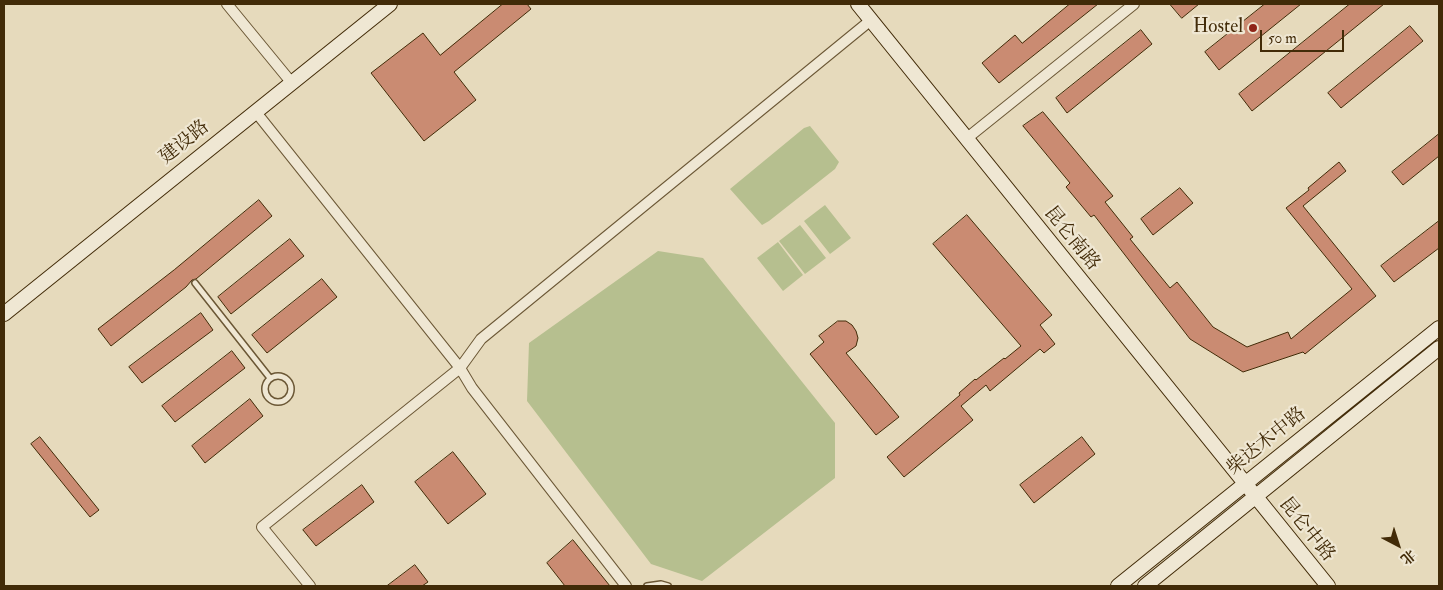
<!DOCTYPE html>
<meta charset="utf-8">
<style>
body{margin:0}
#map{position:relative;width:1443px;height:590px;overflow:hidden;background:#e6dabc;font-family:"IM FELL Double Pica","Noto Serif SC",serif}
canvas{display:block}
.frame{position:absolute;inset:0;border:5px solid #422b08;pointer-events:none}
.north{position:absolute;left:1373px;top:520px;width:50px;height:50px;-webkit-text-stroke:4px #efe7d3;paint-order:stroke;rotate:140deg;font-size:14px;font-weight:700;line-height:20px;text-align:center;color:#422b08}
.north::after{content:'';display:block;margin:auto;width:18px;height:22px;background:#422b08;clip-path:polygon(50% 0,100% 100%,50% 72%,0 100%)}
.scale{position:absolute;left:1260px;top:30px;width:84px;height:22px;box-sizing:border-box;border:2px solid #422b08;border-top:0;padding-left:6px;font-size:15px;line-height:18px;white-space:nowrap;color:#422b08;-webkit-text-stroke:4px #efe7d3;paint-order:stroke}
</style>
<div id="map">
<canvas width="1443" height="590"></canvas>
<div class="frame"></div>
<div class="north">北</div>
<div class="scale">50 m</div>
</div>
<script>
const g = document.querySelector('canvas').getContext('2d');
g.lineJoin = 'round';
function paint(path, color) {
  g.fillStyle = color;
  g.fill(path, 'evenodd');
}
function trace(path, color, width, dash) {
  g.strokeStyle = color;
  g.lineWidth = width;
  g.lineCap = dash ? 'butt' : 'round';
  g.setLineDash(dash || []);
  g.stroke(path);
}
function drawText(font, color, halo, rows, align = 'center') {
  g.font = font + ' "IM FELL Double Pica","Noto Serif SC",serif';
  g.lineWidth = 4.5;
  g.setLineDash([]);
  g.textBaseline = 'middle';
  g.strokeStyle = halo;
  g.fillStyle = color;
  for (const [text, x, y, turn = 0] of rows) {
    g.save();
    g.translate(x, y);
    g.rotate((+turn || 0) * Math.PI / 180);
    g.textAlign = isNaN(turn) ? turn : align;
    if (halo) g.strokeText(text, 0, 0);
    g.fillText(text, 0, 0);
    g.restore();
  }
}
paint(new Path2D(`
 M 810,126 L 839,162 L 835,169 L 769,221 L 762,225 L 730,189 L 804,128 Z
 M 825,205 L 851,238 L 830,254 L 804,221 Z
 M 800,225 L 826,258 L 805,274 L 779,241 Z
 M 778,242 L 803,275 L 783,291 L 757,258 Z
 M 658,251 L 703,258 L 835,423 L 835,478 L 702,581 L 651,564 L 527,401 L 529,343 Z`), '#b6bf8f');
const building = new Path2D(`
 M 503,4 L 527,4 L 531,9 L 454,72 L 476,100 L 424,141 L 371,73 L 423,33 L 440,55 Z
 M 1070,4 L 1098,4 L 999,83 L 982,63 L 1015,35 L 1022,43 Z
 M 1170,4 L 1199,4 L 1182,18 Z
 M 1265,4 L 1301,4 L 1219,70 L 1205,52 Z
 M 1350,4 L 1384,4 L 1252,111 L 1239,94 Z
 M 1410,26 L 1423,41 L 1341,108 L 1328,93 Z
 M 1141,30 L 1152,44 L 1067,113 L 1056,98 Z
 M 1043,112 L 1113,196 L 1105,202 L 1133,237 L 1130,239 L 1170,288 L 1177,282 L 1213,327 L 1247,347 L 1288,332 L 1291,339 L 1352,289 L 1286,208 L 1309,190 L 1308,188 L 1339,162 L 1346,171 L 1303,206 L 1376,296 L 1305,354 L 1303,352 L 1243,372 L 1190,339 L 1094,215 L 1091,217 L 1066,187 L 1070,183 L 1023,126 Z
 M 1439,134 L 1439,156 L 1403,185 L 1392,172 Z
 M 1180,188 L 1193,203 L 1153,235 L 1141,219 Z
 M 259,200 L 272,216 L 196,279 L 192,280 L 186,287 L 111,346 L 98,329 L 174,270 Z
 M 967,215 L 1052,315 L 1040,325 L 1055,344 L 1044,353 L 1040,349 L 990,391 L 986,385 L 961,406 L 973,420 L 904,477 L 887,457 L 960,395 L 959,393 L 975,379 L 976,380 L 1004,358 L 1005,359 L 1021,346 L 933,244 Z
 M 1439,221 L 1439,248 L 1394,282 L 1381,266 Z
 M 290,239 L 304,256 L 231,314 L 218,297 Z
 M 322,279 L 337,297 L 267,353 L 252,335 Z
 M 201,313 L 213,330 L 142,383 L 129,367 Z
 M 838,321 L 846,321 L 852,325 L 856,331 L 858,338 L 856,346 L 846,353 L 899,417 L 876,435 L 810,354 L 824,342 L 819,336 Z
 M 232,351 L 245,368 L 175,422 L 162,406 Z
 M 250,399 L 263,416 L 205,463 L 192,446 Z
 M 40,437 L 99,510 L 90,517 L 31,444 Z
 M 1082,437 L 1095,454 L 1034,503 L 1020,485 Z
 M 453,452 L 486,494 L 448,524 L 415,482 Z
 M 362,485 L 374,502 L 316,546 L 303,530 Z
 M 573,540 L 610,586 L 565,586 L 547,563 Z
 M 415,565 L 428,582 L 422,586 L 387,586 Z`);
paint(building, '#ca8b72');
trace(building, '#422b08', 1);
const lane = new Path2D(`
 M 195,283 L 270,378
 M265 389a13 13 0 1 1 26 0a13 13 0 1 1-26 0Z
 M 647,586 L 661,584 L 668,586`);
const street = new Path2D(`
 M 227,4 L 291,82
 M 255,111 L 460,368 L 472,388 L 626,586
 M 966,139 L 1134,4
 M 310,586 L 262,527 L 460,368 L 481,339 L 871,20`);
const secondary = new Path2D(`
 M 858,4 L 1328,586
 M 4,314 L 390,4
 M 1118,586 L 1439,328
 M 1145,586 L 1439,348`);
trace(lane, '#6b5735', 8);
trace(street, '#6b5735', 12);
trace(secondary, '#422b08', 16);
trace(lane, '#efe7d3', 5);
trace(street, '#efe7d3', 10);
trace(secondary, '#efe7d3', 14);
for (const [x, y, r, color] of [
 [1253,28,5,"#8f2418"]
]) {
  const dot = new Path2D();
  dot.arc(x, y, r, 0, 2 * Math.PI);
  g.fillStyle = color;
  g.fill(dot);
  trace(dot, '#efe7d3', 2);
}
drawText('19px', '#422b08', '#efe7d3', [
 ["Hostel",1243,28]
], 'right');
drawText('19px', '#422b08', '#efe7d3', [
 ["建设路",185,143,-39],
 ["昆仑南路",1071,239,51],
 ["柴达木中路",1267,442,-39],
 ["昆仑中路",1306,530,51]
]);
</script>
